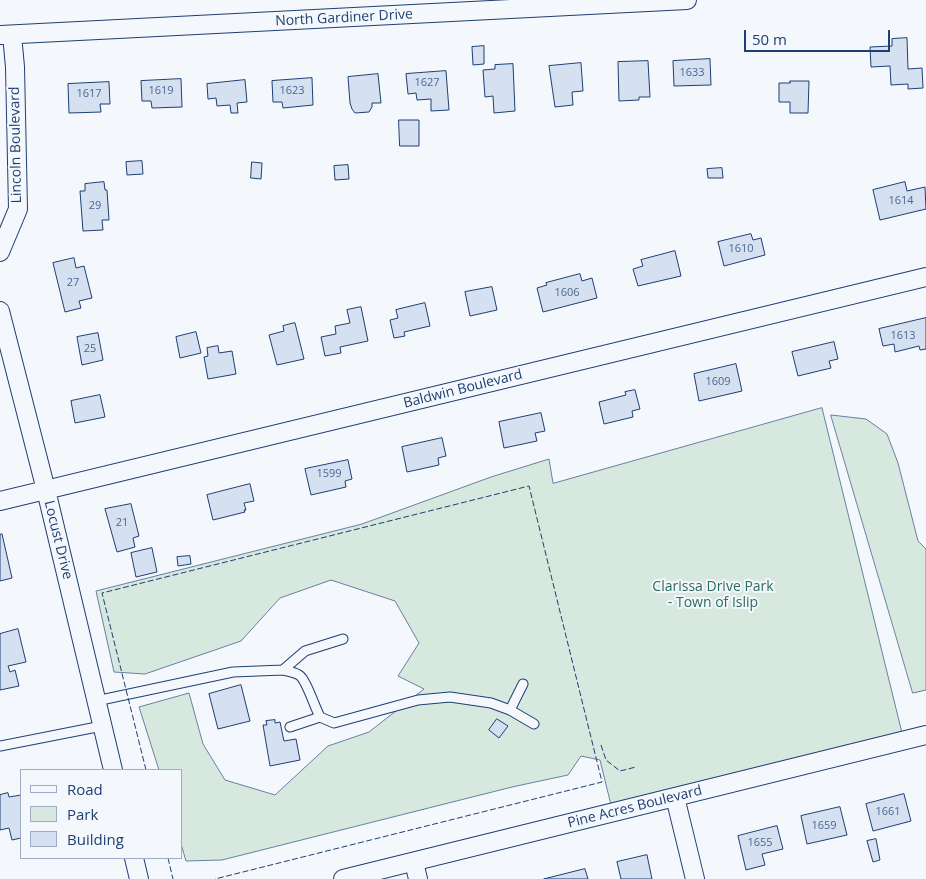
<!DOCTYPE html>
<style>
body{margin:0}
#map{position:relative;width:926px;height:879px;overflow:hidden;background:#f4f7fb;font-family:"Open Sans",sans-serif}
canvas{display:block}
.legend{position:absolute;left:20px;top:769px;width:162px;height:90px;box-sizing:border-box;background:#f4f7fb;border:1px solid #9eadc5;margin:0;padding:6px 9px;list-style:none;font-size:15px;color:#1d3f73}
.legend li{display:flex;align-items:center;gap:10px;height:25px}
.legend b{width:25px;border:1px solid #9eadc5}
.scale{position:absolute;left:744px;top:30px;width:146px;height:22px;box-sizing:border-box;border:2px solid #1d3f73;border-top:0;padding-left:6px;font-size:15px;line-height:18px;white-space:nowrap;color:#1d3f73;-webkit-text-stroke:4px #f4f7fb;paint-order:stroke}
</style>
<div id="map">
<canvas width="926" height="879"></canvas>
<ul class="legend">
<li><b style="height:6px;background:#f4f7fb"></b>Road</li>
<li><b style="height:14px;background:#d7e8df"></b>Park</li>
<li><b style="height:14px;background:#d5e0f0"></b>Building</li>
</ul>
<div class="scale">50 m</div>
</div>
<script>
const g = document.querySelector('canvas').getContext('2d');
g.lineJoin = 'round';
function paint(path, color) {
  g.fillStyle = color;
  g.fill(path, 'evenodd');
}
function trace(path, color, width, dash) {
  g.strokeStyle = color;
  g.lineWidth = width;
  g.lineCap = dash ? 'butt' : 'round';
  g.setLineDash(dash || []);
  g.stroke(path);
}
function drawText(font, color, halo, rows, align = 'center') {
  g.font = font + ' "Open Sans",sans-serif';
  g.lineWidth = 4;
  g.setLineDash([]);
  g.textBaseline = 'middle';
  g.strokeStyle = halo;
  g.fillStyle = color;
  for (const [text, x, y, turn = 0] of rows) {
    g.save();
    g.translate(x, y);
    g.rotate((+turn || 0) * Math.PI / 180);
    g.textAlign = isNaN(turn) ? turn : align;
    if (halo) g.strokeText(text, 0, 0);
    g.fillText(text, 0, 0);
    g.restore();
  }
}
const green = new Path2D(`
 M 822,408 L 904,741 L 613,813 L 600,760 L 581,756 L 568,775 L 512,787 L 222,860 L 186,861 L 181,844 L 181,770 L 159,770 L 139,707 L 189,693 L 203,744 L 225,780 L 275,795 L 328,746 L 369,732 L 424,689 L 398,676 L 419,643 L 395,601 L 331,580 L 280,598 L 241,641 L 145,674 L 114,672 L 96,591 L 362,524 L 491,477 L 549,459 L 553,483 Z
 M 831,415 L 866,419 L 887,434 L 898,463 L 918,541 L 926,549 L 926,690 L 913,693 Z`);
paint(green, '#d7e8df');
trace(green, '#687fa3', 1);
const building = new Path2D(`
 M 907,38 L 908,69 L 922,68 L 923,88 L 908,89 L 908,84 L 891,85 L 890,66 L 871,67 L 870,47 L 892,46 L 892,39 Z
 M 484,46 L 484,64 L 473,65 L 472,47 Z
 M 710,59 L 711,85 L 674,86 L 673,61 Z
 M 648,61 L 650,97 L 639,97 L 639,100 L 619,101 L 618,62 Z
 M 581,63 L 583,91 L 572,92 L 573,105 L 555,107 L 549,66 Z
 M 513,64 L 515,111 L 494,113 L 493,96 L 485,97 L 483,70 L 495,69 L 495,65 Z
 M 446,71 L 449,110 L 431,111 L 431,99 L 417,100 L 416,93 L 408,94 L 406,74 Z
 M 378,74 L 381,103 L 372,103 L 372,107 L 369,112 L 355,113 L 352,109 L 350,103 L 348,77 Z
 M 312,78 L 313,105 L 283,108 L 282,102 L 273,102 L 272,81 Z
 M 181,79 L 182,107 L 152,108 L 151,101 L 142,101 L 141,81 Z
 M 245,80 L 247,102 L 237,103 L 238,113 L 231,113 L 230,105 L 217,106 L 216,98 L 208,99 L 207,84 Z
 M 790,81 L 809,81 L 808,113 L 790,113 L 790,102 L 779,102 L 779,83 L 790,83 Z
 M 109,82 L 110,104 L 100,104 L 101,112 L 69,113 L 68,84 Z
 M 399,120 L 419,120 L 419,146 L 400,146 Z
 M 142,161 L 143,174 L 127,175 L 126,162 Z
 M 252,162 L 262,163 L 261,179 L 251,178 Z
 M 348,165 L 349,179 L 335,180 L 334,166 Z
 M 722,168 L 723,178 L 708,178 L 707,169 Z
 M 104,182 L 105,190 L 107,190 L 109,220 L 102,220 L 103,230 L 83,231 L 80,191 L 85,191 L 85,184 Z
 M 905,182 L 907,191 L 925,187 L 926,209 L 880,220 L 873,190 Z
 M 751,234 L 753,240 L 761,238 L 765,255 L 724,266 L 718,242 Z
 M 675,251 L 681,276 L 638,286 L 633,269 L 643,266 L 641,260 Z
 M 74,258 L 76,268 L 84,266 L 92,298 L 79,301 L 81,308 L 65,312 L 53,263 Z
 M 580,274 L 582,281 L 592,278 L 597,298 L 543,312 L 537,288 L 547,285 L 546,283 Z
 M 492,287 L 497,310 L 470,316 L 465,292 Z
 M 425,303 L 430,326 L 404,332 L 405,336 L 394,338 L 390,320 L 398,318 L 396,310 Z
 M 361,307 L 368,341 L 340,347 L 341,353 L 325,356 L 321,337 L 336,334 L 335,326 L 350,323 L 347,310 Z
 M 926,318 L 926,349 L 920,350 L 919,346 L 895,352 L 894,344 L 883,346 L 879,329 Z
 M 295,323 L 304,359 L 277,365 L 269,335 L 284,331 L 283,326 Z
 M 196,332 L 201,353 L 180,358 L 176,337 Z
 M 98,333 L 103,360 L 82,365 L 77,337 Z
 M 834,342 L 838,359 L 829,361 L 831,368 L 798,376 L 792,352 Z
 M 218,346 L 219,353 L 232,351 L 236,374 L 208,379 L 204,357 L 208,356 L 207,348 Z
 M 736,364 L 742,391 L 699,401 L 694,374 Z
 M 635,390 L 640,409 L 632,411 L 633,417 L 604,424 L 599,402 L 626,395 L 625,392 Z
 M 100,395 L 105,417 L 75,423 L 71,401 Z
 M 541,413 L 545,431 L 535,433 L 537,441 L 504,448 L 499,422 Z
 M 442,438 L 446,456 L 438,458 L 439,465 L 407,472 L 402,447 Z
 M 348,460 L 352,479 L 345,481 L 346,487 L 311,495 L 305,469 Z
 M 250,484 L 254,501 L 244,503 L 246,510 L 244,510 L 245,512 L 213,520 L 207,495 Z
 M 131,504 L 139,536 L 133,538 L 135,547 L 117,552 L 105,509 Z
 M 2,534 L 12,578 L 0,581 L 0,535 Z
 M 152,548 L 157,572 L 136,577 L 131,553 Z
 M 190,556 L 191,564 L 178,566 L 177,557 Z
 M 18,629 L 26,662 L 8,666 L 10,672 L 15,670 L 19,686 L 0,690 L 0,634 Z
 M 241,685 L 250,721 L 218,729 L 209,694 Z
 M 497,719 L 508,726 L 499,738 L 489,730 Z
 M 275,720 L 275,723 L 280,722 L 284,741 L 296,739 L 300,760 L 270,766 L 263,725 L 267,725 L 266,721 Z
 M 8,793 L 9,797 L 21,795 L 21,838 L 12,840 L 9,828 L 0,830 L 0,795 Z
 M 904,794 L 911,821 L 873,831 L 866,804 Z
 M 840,807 L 847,835 L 807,844 L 801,816 Z
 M 777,826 L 783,849 L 762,854 L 765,865 L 746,870 L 738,836 Z
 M 876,839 L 880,860 L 873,862 L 867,841 Z
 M 647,855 L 652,879 L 621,879 L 617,862 Z
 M 585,869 L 588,879 L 544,879 Z`);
paint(building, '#d5e0f0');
trace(building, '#1d3f73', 1);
const lane = new Path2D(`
 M 283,670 C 288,671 294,672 299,675 C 306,679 315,708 320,717 L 290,727
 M 96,701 L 233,672 L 283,670 L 305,651 L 343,639
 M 510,710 L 534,724
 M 320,717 L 334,723 L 418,700 L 450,697 L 491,703 L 510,710 L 523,684
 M 0,746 L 102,726`);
const street = new Path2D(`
 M 0,35 L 687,0
 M 0,252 L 18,209 L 15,67 L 12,35
 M 0,311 L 46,490 L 113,770
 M 0,501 L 926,277
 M 675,797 L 695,879
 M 134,858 L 139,879
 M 414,862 L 418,879
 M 343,879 L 926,735`);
trace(lane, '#1d3f73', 11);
trace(street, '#1d3f73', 20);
trace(lane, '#f4f7fb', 9);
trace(street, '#f4f7fb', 18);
trace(new Path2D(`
 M 601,745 L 606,760 L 620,771 L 636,767
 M 146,770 L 102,593 L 529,486 L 602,782 L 215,879
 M 168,858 L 173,879`), '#1d3f73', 1, [6, 2.5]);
drawText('11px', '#4b6792', null, [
 ["1633",692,73],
 ["1627",427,83],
 ["1619",161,91],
 ["1623",292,91],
 ["1617",89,94],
 ["1614",901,201],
 ["29",95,206],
 ["1610",741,249],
 ["27",73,283],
 ["1606",567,293],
 ["1613",903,336],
 ["25",90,349],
 ["1609",718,382],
 ["1599",329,474],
 ["21",122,523],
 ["1661",888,812],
 ["1659",824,826],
 ["1655",760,843]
]);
drawText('14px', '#1d3f73', '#f4f7fb', [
 ["North Gardiner Drive",344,18,-3],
 ["Lincoln Boulevard",16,145,-91],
 ["Baldwin Boulevard",463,389,-14],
 ["Locust Drive",58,540,76],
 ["Pine Acres Boulevard",635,807,-14]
]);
drawText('14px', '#2c6c60', '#f4f7fb', [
 ["Clarissa Drive Park",713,587],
 ["- Town of Islip",713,603]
]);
</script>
